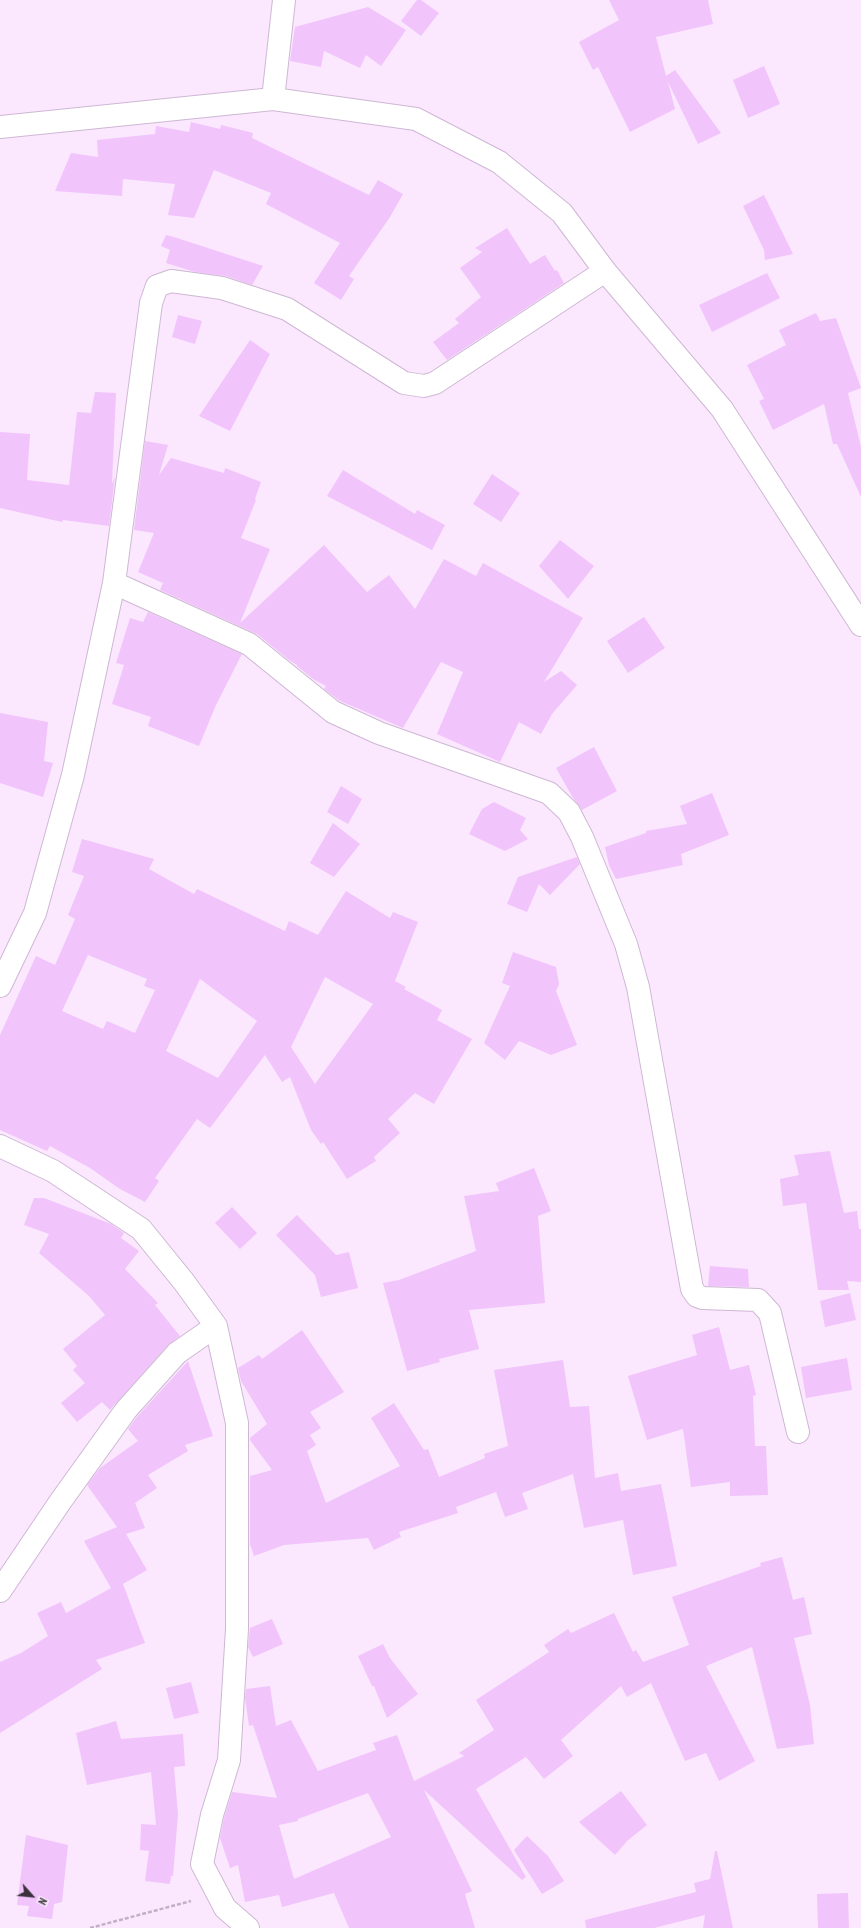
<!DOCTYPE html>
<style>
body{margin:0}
#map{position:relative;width:861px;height:1928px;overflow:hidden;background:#fbe8ff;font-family:"PT Sans Narrow",sans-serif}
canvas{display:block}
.north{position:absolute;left:12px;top:1876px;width:40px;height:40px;-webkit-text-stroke:3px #fbe8ff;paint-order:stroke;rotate:117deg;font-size:11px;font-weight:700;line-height:16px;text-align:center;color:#39303b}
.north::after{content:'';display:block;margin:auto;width:14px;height:18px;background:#39303b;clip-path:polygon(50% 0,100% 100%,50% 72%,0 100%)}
</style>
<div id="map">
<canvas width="861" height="1928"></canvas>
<div class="north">N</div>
</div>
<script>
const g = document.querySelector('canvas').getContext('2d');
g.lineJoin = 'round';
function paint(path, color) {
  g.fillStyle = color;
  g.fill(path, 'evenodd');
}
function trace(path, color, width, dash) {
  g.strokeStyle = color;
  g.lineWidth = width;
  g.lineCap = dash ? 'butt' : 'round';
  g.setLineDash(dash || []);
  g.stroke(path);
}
paint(new Path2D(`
 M 417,0 L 421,0 L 439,13 L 421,36 L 401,21 Z
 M 609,0 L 708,0 L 713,24 L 656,37 L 666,76 L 675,70 L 721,133 L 698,144 L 668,82 L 675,109 L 630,132 L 598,67 L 593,70 L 579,42 L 619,20 Z
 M 368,7 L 406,30 L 381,66 L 366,55 L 360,68 L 324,51 L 321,67 L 290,61 L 295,27 Z
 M 764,66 L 780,104 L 748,118 L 733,80 Z
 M 191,122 L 220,129 L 221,125 L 253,133 L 252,138 L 369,195 L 378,180 L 403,194 L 390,217 L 349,276 L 354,279 L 341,300 L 314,283 L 340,243 L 266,204 L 271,193 L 214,170 L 194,218 L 168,215 L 175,184 L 123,179 L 122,196 L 55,191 L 71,153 L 98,157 L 97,140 L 155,134 L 156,126 L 189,132 Z
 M 764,195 L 793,254 L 765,260 L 764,250 L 743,206 Z
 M 507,228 L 530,264 L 545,255 L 555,271 L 557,270 L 564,283 L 447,360 L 433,342 L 459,323 L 455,319 L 481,297 L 460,268 L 482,252 L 475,248 Z
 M 166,235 L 174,237 L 263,266 L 252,285 L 226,276 L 195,272 L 166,263 L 170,250 L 161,246 Z
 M 767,273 L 780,298 L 712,332 L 699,305 Z
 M 816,313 L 820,321 L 836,318 L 861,388 L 848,393 L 861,447 L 861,497 L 837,444 L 833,444 L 824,404 L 773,430 L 759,401 L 764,399 L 747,365 L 786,345 L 779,330 Z
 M 178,315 L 202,321 L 195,344 L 172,337 Z
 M 250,340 L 270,354 L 230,431 L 199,416 Z
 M 95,392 L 116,393 L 112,484 L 115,477 L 109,526 L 63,520 L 62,522 L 0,508 L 0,432 L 30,434 L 27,480 L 69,485 L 77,412 L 91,413 Z
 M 145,441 L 168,445 L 159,475 L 171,458 L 224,473 L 225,468 L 261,482 L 255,499 L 256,500 L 241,538 L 270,549 L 240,623 L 324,545 L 367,592 L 389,575 L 415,609 L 444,559 L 476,576 L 483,563 L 583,618 L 544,682 L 561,671 L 577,685 L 552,714 L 541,734 L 519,722 L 500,762 L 437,734 L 463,672 L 441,662 L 403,728 L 340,701 L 324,689 L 326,686 L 313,679 L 297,666 L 297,665 L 289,660 L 257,634 L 160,590 L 163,583 L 138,572 L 154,533 L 134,530 Z
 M 343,470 L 415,514 L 417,510 L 445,525 L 432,550 L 327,496 Z
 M 492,474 L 520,493 L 501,522 L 473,504 Z
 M 560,540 L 594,566 L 568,599 L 539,566 Z
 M 148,612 L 242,654 L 216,705 L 199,746 L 148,726 L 151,717 L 112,704 L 124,665 L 116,663 L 130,618 L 143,622 Z
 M 644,617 L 665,648 L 628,673 L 607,641 Z
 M 0,713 L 48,722 L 44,761 L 53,763 L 43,797 L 0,783 Z
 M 594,747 L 617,791 L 582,810 L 573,798 L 556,768 Z
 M 341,786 L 362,799 L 348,824 L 327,812 Z
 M 712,793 L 729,835 L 681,854 L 683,865 L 616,879 L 609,865 L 605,847 L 646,833 L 646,831 L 687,824 L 680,806 Z
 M 494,802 L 526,818 L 520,830 L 528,839 L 505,851 L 469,834 L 482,809 Z
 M 333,823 L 360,844 L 334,877 L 310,863 Z
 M 82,839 L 154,859 L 149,869 L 194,894 L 197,889 L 285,931 L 289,921 L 318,935 L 346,891 L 390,918 L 393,912 L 418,922 L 395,981 L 406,987 L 404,989 L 442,1010 L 437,1020 L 472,1039 L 434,1104 L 415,1093 L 388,1119 L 400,1133 L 374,1157 L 376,1161 L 347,1179 L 323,1142 L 321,1144 L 311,1130 L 290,1077 L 282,1082 L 265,1055 L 210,1128 L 197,1119 L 155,1178 L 159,1181 L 145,1202 L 120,1189 L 90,1168 L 50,1146 L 47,1151 L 0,1130 L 0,1035 L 36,956 L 55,965 L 75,919 L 68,915 L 84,876 L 72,872 ZM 88,955 L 147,979 L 144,986 L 155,990 L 135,1033 L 107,1021 L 103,1029 L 62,1011 ZM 325,977 L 373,1004 L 315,1084 L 291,1047 ZM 200,979 L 257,1021 L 218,1078 L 166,1051 Z
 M 577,857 L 580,864 L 550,895 L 539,884 L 527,912 L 507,904 L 518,877 Z
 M 513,952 L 556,967 L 559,984 L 556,991 L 577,1045 L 551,1055 L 519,1041 L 505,1060 L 484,1043 L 510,986 L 502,983 Z
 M 830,1151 L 844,1213 L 857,1211 L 859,1229 L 861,1229 L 861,1282 L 847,1281 L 849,1290 L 818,1290 L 806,1203 L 783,1206 L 780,1179 L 799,1175 L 794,1155 Z
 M 534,1168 L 551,1211 L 538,1216 L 545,1303 L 469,1310 L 479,1349 L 439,1359 L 440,1362 L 407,1371 L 383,1283 L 399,1280 L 476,1251 L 464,1196 L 499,1191 L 496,1183 Z
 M 34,1198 L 44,1198 L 111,1224 L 124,1233 L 121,1238 L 139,1251 L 125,1269 L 158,1303 L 155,1305 L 180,1336 L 168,1345 L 110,1410 L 102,1402 L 77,1422 L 61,1403 L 85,1383 L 73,1370 L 77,1366 L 63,1349 L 105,1315 L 89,1296 L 39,1253 L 49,1234 L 24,1225 Z
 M 232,1207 L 257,1233 L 240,1249 L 215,1223 Z
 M 297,1215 L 336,1255 L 349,1252 L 358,1288 L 321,1297 L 315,1275 L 276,1235 Z
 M 710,1266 L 748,1269 L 749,1287 L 708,1286 Z
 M 850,1293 L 856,1320 L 825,1327 L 820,1301 Z
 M 719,1327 L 730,1370 L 749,1365 L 756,1395 L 753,1396 L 755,1446 L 766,1446 L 768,1495 L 730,1496 L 730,1482 L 691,1487 L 683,1429 L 647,1440 L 628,1376 L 697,1355 L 692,1335 Z
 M 302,1330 L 344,1392 L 310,1412 L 321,1428 L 310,1435 L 316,1445 L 307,1451 L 326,1503 L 400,1466 L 371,1418 L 394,1403 L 424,1450 L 428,1449 L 439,1477 L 485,1458 L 484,1454 L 508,1446 L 494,1370 L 563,1360 L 570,1407 L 589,1406 L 595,1478 L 618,1473 L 621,1491 L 661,1484 L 677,1566 L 633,1575 L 623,1520 L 584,1528 L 573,1474 L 522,1493 L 528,1509 L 505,1517 L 496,1492 L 456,1507 L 458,1513 L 399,1532 L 401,1537 L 374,1550 L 368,1538 L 284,1545 L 254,1556 L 250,1544 L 250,1476 L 272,1470 L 250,1440 L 250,1438 L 267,1424 L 241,1381 L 238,1368 L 259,1355 L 262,1359 Z
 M 847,1358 L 852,1390 L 806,1398 L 801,1367 Z
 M 188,1361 L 213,1436 L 185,1445 L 188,1451 L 148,1475 L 157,1488 L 135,1503 L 145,1528 L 126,1534 L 147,1570 L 123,1584 L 145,1643 L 96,1660 L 102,1669 L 0,1733 L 0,1662 L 21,1653 L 48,1636 L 37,1613 L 61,1602 L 66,1613 L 111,1588 L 84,1541 L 117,1527 L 87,1485 L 100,1468 L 138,1441 L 128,1429 L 136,1418 Z
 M 782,1557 L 793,1600 L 804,1597 L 812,1634 L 794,1638 L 810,1705 L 814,1744 L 777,1749 L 752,1647 L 706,1666 L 755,1761 L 719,1781 L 706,1753 L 685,1761 L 651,1683 L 627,1697 L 621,1686 L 561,1740 L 573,1756 L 544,1779 L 526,1757 L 476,1789 L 526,1877 L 522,1880 L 424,1790 L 472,1891 L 465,1894 L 475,1928 L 349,1928 L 334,1893 L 282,1907 L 279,1895 L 245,1902 L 238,1865 L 230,1868 L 220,1838 L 224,1818 L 232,1792 L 277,1798 L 253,1725 L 249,1726 L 245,1698 L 246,1689 L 270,1686 L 276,1726 L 291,1720 L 318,1771 L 376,1750 L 373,1743 L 397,1735 L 414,1781 L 464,1756 L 459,1753 L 494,1730 L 476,1700 L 549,1652 L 544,1645 L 568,1629 L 571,1633 L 614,1613 L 633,1652 L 636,1650 L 643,1662 L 689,1645 L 672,1597 L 761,1566 L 760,1563 ZM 368,1793 L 391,1837 L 294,1879 L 279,1825 L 298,1821 L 298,1819 Z
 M 272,1619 L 283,1644 L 253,1657 L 248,1647 L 250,1628 Z
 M 383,1644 L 390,1658 L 418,1694 L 387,1718 L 374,1686 L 372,1686 L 358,1656 Z
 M 191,1682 L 199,1713 L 174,1719 L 166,1688 Z
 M 116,1721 L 121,1739 L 183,1734 L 185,1766 L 174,1767 L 178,1814 L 173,1876 L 171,1876 L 170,1884 L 145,1881 L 149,1851 L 140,1850 L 141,1824 L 156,1825 L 151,1772 L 87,1785 L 76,1733 Z
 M 621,1791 L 647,1825 L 627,1841 L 615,1855 L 579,1822 Z
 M 26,1835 L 68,1845 L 62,1902 L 54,1904 L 52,1919 L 27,1916 L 29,1906 L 17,1905 Z
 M 527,1836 L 548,1856 L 564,1881 L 542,1894 L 514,1850 Z
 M 715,1851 L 717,1851 L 733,1928 L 703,1928 L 705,1915 L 654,1928 L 586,1928 L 585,1920 L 696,1892 L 694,1883 L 710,1879 Z
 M 848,1893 L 849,1928 L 818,1928 L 817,1894 Z`), '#f1c4fb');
const minor = new Path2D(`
 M 273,99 L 284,0
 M 114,583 L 249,644 L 333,712 L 379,733 L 549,793 L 569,812 L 582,837 L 626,944 L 638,987 L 692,1289 L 697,1296 L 703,1298 L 758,1300 L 770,1313 L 798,1432
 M 0,986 L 35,913 L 73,775 L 114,583 L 151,303 L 157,286 L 171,281 L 222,288 L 287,309 L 404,383 L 424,386 L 435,383 L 605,271
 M 0,1146 L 53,1171 L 141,1229 L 184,1282 L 216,1326 L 237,1423 L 237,1629 L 229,1760 L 212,1815 L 202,1864 L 225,1908 L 248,1928
 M 0,1591 L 60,1502 L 126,1410 L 177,1353 L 216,1326`);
const secondary = new Path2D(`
 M 0,127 L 273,99 L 416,119 L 499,162 L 562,213 L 605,271 L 722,409 L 861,625`);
trace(minor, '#ceb7d3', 24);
trace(secondary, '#ceb7d3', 24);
trace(new Path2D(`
 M 90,1928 L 191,1901`), '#c1b1c4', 2.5, [4, 2]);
trace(minor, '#fff', 22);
trace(secondary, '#fff', 22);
</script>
